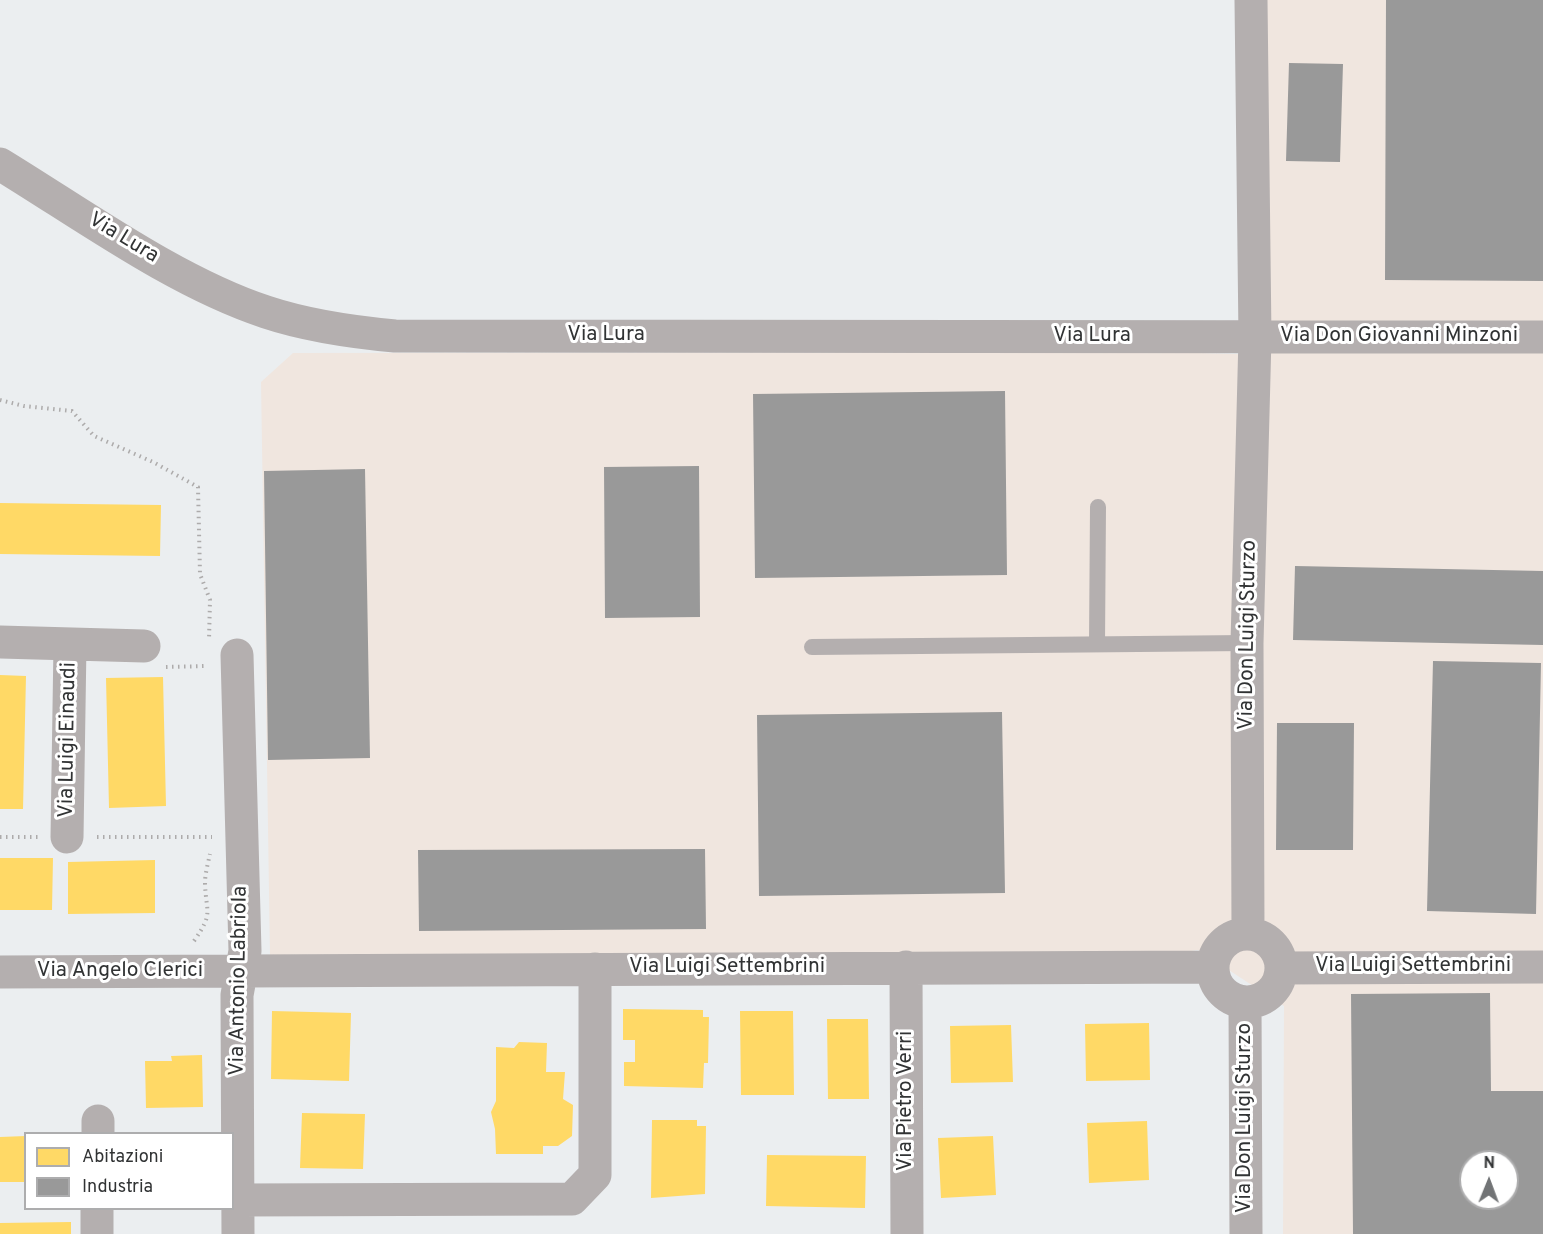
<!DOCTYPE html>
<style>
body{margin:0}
#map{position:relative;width:1543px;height:1234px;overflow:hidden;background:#ebeef0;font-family:Overpass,sans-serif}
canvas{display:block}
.legend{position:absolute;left:24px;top:1132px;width:210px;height:78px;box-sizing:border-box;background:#fff;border:2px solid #adadae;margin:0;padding:8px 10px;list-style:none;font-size:18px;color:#313334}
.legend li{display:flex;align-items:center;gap:12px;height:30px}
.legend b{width:30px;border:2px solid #adadae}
.north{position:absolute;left:1459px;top:1150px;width:60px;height:60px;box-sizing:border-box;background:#fff;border:2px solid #adadae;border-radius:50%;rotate:1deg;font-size:16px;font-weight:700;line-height:24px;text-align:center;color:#313334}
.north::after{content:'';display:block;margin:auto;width:21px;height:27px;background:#727476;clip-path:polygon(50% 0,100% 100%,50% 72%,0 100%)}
</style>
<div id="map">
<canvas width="1543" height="1234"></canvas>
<ul class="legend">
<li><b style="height:16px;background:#ffd966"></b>Abitazioni</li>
<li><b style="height:16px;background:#999"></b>Industria</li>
</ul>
<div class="north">N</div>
</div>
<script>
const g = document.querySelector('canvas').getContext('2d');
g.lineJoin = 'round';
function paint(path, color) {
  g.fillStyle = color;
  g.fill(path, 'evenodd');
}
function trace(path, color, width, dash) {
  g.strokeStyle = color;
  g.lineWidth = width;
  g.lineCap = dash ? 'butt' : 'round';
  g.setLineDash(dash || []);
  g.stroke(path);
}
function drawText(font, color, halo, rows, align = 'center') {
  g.font = font + ' Overpass,sans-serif';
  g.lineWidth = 6;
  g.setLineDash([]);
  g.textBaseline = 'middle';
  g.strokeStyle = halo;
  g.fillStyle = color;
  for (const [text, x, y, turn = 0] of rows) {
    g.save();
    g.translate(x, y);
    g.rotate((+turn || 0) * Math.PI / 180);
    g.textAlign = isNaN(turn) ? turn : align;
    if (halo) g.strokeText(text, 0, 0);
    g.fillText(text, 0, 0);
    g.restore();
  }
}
paint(new Path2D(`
 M 1262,0 L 1543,0 L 1543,1234 L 1283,1234 L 1284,1006 L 1198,950 L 1179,953 L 270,955 L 261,382 L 293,353 L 1166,352 L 1267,355 ZM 1471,1162 L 1507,1162 L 1507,1198 L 1471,1198 Z`), '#f0e6df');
paint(new Path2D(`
 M 0,503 L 161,505 L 160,556 L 0,554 Z
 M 0,675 L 26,676 L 23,809 L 0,809 Z
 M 163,677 L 166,806 L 109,808 L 106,678 Z
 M 0,858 L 53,858 L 52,910 L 0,910 Z
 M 155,860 L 155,913 L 68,914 L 68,862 Z
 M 623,1009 L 703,1010 L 703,1017 L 709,1017 L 708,1063 L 704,1063 L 703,1088 L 624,1086 L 624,1062 L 635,1062 L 635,1040 L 623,1040 Z
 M 272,1011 L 351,1013 L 349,1081 L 271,1079 Z
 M 740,1011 L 793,1011 L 794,1095 L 741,1095 Z
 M 827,1019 L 868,1019 L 869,1099 L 828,1099 Z
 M 1149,1023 L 1150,1080 L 1086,1081 L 1085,1024 Z
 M 1011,1025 L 1013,1082 L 951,1083 L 950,1026 Z
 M 519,1042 L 547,1043 L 546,1072 L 565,1072 L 563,1099 L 573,1105 L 572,1136 L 558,1146 L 543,1146 L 543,1154 L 496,1154 L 495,1129 L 491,1112 L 496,1101 L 496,1047 L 514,1048 Z
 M 202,1055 L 203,1107 L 146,1108 L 145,1061 L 172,1061 L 171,1056 Z
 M 302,1113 L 365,1114 L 363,1169 L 300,1168 Z
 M 652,1120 L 697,1120 L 697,1126 L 706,1126 L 705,1194 L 651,1198 Z
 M 1147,1121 L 1149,1180 L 1089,1183 L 1087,1123 Z
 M 26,1136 L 26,1182 L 0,1182 L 0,1137 Z
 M 993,1136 L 996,1195 L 941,1198 L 938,1138 Z
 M 767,1155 L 866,1156 L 865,1208 L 766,1206 Z
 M 71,1222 L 71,1234 L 0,1234 L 0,1223 Z`), '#ffd966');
paint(new Path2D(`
 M 1386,0 L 1543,0 L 1543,281 L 1385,280 Z
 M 1289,63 L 1343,64 L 1340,162 L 1286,161 Z
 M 1005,391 L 1007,575 L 755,578 L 753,394 Z
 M 699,466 L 700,617 L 605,618 L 604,467 Z
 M 365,469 L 370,758 L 268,760 L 264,471 Z
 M 1295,566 L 1543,571 L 1543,645 L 1293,640 Z
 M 1433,661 L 1541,663 L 1536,914 L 1427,911 Z
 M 1002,712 L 1005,893 L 759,896 L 757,715 Z
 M 1277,723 L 1354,723 L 1353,850 L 1276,850 Z
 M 705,849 L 706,929 L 419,931 L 418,850 Z
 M 1490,993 L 1491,1091 L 1543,1091 L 1543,1234 L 1353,1234 L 1351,994 ZM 1471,1162 L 1507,1162 L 1507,1198 L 1471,1198 Z`), '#999');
trace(new Path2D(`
 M 0,400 L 24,406 L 72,411 L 94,436 L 153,462 L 198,487 L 200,574 L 210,600 L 209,640
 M 166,667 L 207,666
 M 0,837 L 38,837
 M 97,837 L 212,837
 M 194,941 C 214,912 206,914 205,883 C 205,874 208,863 210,854`), '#adabab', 4, [1.5, 4.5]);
trace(new Path2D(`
 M 1097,644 L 1098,507
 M 812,647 L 1247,643`), '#b4afaf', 16);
trace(new Path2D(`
 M 0,164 C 82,214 175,282 266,312 C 308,326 351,332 395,336 L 1543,337
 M 0,642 L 144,646
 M 237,655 L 245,951 L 237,995 L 238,1234
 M 67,837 L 70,644
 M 1248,933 L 1247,643 L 1255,337 L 1251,0
 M1213 968a34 34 0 1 1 68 0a34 34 0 1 1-68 0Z
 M 906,967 L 907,1234
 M 1282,968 L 1543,967
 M 0,972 L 1213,967
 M 1245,1003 L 1246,1234
 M 98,1134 L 98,1121
 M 237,1200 L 572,1199 L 595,1175 L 595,969
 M 97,1234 L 97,1208`), '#b4afaf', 33);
drawText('21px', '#313334', '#fff', [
 ["Via Lura",123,239,31],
 ["Via Lura",606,336],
 ["Via Lura",1092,337],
 ["Via Don Giovanni Minzoni",1399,337],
 ["Via Don Luigi Sturzo",1249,635,-89],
 ["Via Luigi Einaudi",69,740,-89],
 ["Via Luigi Settembrini",1413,967],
 ["Via Luigi Settembrini",727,968],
 ["Via Angelo Clerici",120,972],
 ["Via Antonio Labriola",240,981,-89],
 ["Via Pietro Verri",907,1101,-90],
 ["Via Don Luigi Sturzo",1246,1118,-90]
]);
</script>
